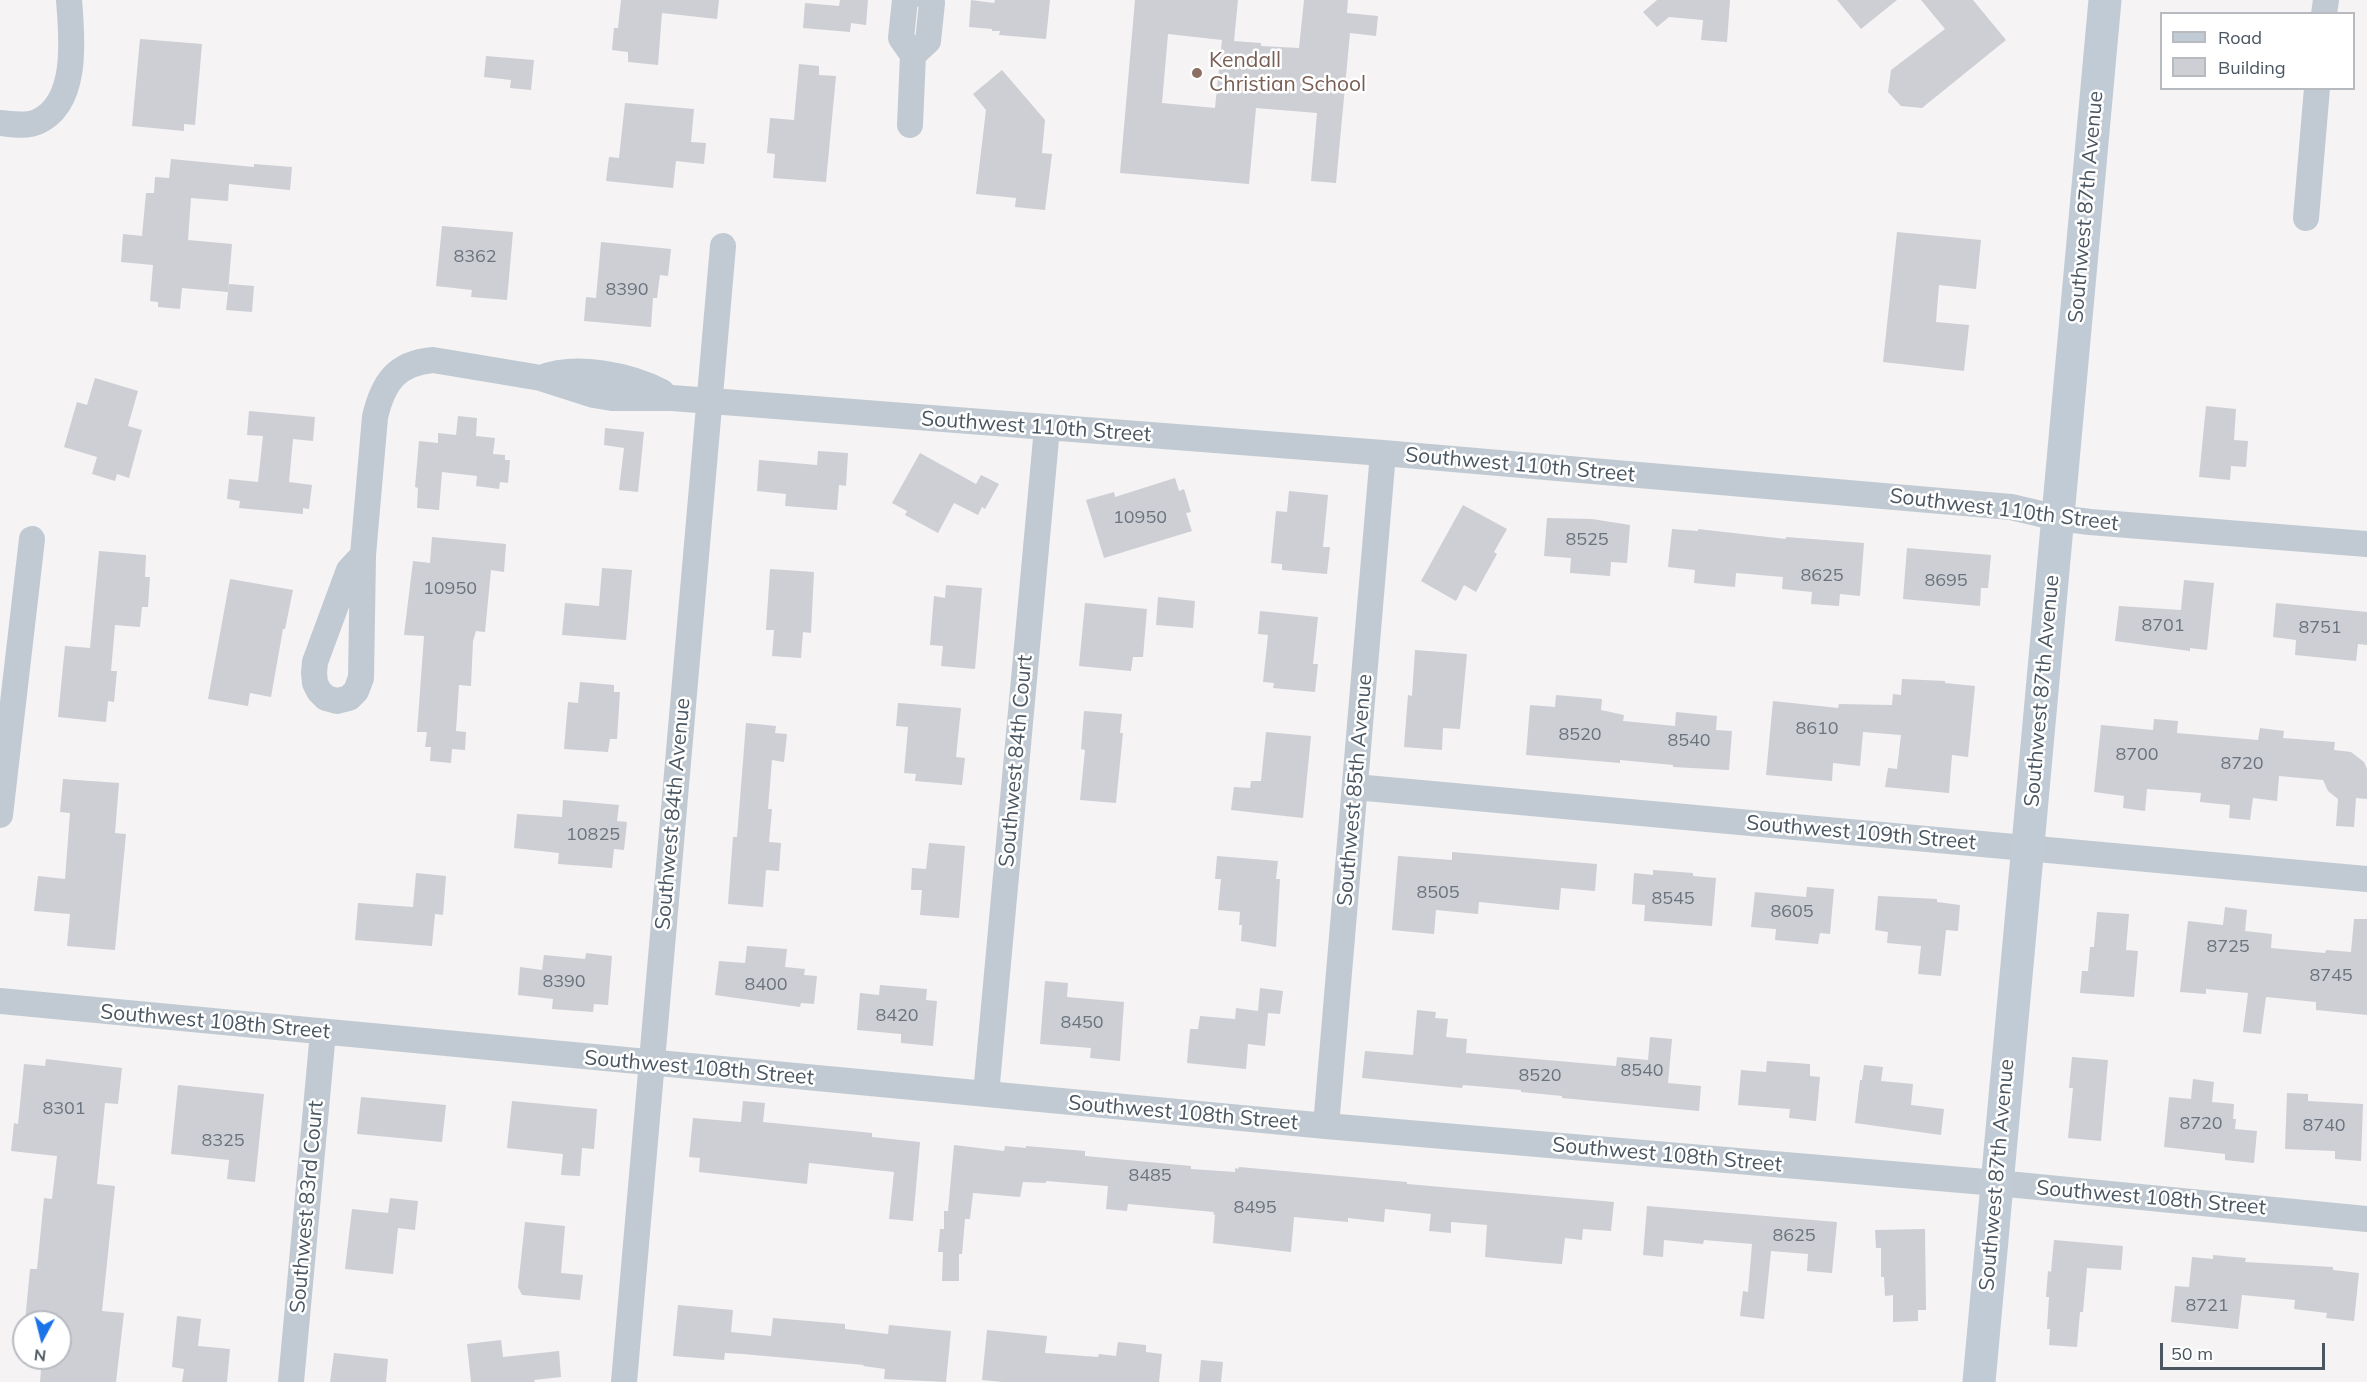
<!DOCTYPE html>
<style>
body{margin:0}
#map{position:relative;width:2367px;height:1382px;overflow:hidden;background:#f5f3f3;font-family:Mulish,sans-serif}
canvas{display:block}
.legend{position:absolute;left:2160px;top:12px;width:195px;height:78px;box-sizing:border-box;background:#fff;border:2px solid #b7bbc0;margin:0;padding:8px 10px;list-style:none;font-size:18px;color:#4a5661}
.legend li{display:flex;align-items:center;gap:12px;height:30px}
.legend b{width:30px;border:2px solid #b7bbc0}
.north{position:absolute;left:12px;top:1310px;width:60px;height:60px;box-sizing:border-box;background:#fff;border:2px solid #b7bbc0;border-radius:50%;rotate:187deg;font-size:16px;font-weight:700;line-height:24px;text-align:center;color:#4a5661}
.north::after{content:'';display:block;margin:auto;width:21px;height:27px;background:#1a73e8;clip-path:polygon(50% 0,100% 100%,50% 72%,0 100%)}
.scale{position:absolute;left:2160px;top:1343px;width:165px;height:27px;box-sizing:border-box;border:3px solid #4a5661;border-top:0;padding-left:8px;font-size:18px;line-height:21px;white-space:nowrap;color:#4a5661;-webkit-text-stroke:4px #fff;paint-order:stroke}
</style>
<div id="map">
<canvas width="2367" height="1382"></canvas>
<ul class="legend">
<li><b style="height:8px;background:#c1cbd6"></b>Road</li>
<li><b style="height:16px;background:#cdcfd5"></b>Building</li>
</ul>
<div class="north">N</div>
<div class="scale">50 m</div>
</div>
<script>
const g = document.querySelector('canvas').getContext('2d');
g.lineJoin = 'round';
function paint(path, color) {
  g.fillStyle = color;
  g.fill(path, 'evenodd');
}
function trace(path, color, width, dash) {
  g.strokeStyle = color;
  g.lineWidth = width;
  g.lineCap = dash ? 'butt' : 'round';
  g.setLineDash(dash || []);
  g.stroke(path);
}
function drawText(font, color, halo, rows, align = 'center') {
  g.font = font + ' Mulish,sans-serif';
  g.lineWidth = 5;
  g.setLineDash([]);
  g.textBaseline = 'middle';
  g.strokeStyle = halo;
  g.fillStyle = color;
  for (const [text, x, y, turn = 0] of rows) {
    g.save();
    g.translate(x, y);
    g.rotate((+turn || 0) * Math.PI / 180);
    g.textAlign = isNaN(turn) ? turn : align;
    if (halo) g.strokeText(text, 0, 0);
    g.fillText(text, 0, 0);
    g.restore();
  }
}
paint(new Path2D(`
 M 621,0 L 719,0 L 717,19 L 662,13 L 658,65 L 628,62 L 628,52 L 612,50 L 614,28 L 618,28 Z
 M 840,0 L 868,0 L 866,25 L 851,23 L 850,32 L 803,28 L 805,3 L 839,6 Z
 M 971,0 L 994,3 L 995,0 L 1050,0 L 1046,39 L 999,35 L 1000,31 L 992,31 L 992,29 L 969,27 Z
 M 1135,0 L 1238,0 L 1234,41 L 1261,43 L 1261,46 L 1299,48 L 1304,0 L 1348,0 L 1347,13 L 1378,16 L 1376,36 L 1350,33 L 1336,183 L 1311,181 L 1317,113 L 1256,108 L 1249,184 L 1120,173 ZM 1168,34 L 1222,40 L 1215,108 L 1162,103 Z
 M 1657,0 L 1730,0 L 1727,42 L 1701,40 L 1703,20 L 1669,17 L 1657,27 L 1643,12 Z
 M 1837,0 L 1897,0 L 1861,29 Z
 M 1921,0 L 1973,0 L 2006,40 L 1922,108 L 1901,106 L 1888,92 L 1891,70 L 1945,29 Z
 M 140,39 L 202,44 L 195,125 L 184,124 L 184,131 L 132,126 Z
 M 486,56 L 534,60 L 531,90 L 510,88 L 511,80 L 484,77 Z
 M 799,64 L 819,66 L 819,75 L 836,76 L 826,182 L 773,178 L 775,154 L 767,153 L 770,118 L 794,120 Z
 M 1002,70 L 1045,120 L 1042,153 L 1052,154 L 1045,210 L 1015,207 L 1016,198 L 976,194 L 986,110 L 973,94 Z
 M 625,103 L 694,109 L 691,142 L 706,143 L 704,164 L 676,161 L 673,188 L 606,181 L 609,157 L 619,158 Z
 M 171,159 L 254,167 L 254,164 L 292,167 L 290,190 L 229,184 L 228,201 L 191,198 L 188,240 L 232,244 L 228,292 L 182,288 L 180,309 L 158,307 L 158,302 L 150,301 L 153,265 L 121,262 L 123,234 L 142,236 L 146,193 L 154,193 L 155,177 L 169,178 Z
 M 442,226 L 513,232 L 507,300 L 471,297 L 472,290 L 436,286 Z
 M 1897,232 L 1981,240 L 1976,289 L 1939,285 L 1936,322 L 1969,325 L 1964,371 L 1883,362 Z
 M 601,242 L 671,249 L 668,276 L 660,275 L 657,298 L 653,298 L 651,327 L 584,321 L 586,297 L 596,298 Z
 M 229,284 L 254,286 L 252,312 L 226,310 Z
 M 95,378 L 138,391 L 128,426 L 142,430 L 129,478 L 117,474 L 115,481 L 92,474 L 97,457 L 64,447 L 77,402 L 87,405 Z
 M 2206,406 L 2236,409 L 2234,440 L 2248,441 L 2246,467 L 2231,466 L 2230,480 L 2199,477 Z
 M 249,411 L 315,417 L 313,441 L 293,439 L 289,482 L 312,485 L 309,509 L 303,508 L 303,514 L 239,508 L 240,501 L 227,499 L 229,479 L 258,482 L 263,436 L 247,435 Z
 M 458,416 L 477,418 L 476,436 L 495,438 L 493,454 L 505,455 L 505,460 L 510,460 L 508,483 L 500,482 L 499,489 L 476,486 L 477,476 L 442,472 L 439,510 L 417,508 L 418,488 L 415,487 L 419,441 L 438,443 L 438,433 L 456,435 Z
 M 605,428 L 644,432 L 638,492 L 619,490 L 624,448 L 604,445 Z
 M 818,451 L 848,453 L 846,486 L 839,485 L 837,510 L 785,506 L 786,494 L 757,491 L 759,460 L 817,465 Z
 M 920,453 L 976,484 L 981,475 L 999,484 L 985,509 L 982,507 L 978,515 L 954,503 L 938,533 L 905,515 L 907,511 L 892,503 Z
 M 1175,478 L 1179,491 L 1184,489 L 1191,512 L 1186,513 L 1192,531 L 1104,558 L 1086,500 L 1114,492 L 1115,497 Z
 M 1289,491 L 1328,495 L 1323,547 L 1330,547 L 1327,574 L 1282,570 L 1282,564 L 1271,563 L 1276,511 L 1287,512 Z
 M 1463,505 L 1507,529 L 1494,552 L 1497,554 L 1476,592 L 1464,585 L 1456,601 L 1421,581 Z
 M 1547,518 L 1592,519 L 1630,525 L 1627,563 L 1611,562 L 1610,576 L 1570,573 L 1571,558 L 1544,556 Z
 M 1672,529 L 1698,531 L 1698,529 L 1786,539 L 1786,537 L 1864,543 L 1860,596 L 1840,594 L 1839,606 L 1811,604 L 1812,592 L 1782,589 L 1783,577 L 1736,573 L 1735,587 L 1694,583 L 1695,570 L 1668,567 Z
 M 432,537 L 506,544 L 504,572 L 491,570 L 485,632 L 476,631 L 473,641 L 471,686 L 459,685 L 456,731 L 466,732 L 465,750 L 452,749 L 451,763 L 430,761 L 431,747 L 425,747 L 427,732 L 417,732 L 424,636 L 404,635 L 413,561 L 430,563 Z
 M 1907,548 L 1991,555 L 1988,588 L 1981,588 L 1980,606 L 1903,599 Z
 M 99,551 L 146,555 L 145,577 L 150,577 L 148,607 L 142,607 L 140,627 L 115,625 L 111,671 L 117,671 L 114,702 L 108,701 L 106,722 L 58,717 L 65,646 L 90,648 Z
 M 602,568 L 632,570 L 626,640 L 562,635 L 565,603 L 599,606 Z
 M 770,569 L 814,572 L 811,633 L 803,632 L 801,658 L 772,656 L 774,630 L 766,630 Z
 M 230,579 L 293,590 L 285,629 L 283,629 L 271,697 L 250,693 L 248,706 L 208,699 Z
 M 2184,580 L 2214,583 L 2207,650 L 2190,648 L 2190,651 L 2115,641 L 2119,606 L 2181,610 Z
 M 946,585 L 982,588 L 975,669 L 941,666 L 943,646 L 930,645 L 934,596 L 945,598 Z
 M 1158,597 L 1195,601 L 1193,628 L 1156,625 Z
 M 1085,603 L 1147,609 L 1143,657 L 1133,657 L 1131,671 L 1079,666 Z
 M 2276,603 L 2367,612 L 2367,645 L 2358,644 L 2356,661 L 2295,655 L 2296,640 L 2273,637 Z
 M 1260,611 L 1318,617 L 1313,664 L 1318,664 L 1315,692 L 1273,688 L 1274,683 L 1263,682 L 1268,635 L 1258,634 Z
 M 1415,650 L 1467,654 L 1460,729 L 1443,728 L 1442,750 L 1404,747 L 1408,695 L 1412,696 Z
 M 1902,679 L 1945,681 L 1945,683 L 1975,686 L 1968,757 L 1952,755 L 1949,793 L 1885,787 L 1888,768 L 1897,769 L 1901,735 L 1863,732 L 1860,766 L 1833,763 L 1832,781 L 1766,775 L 1773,701 L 1838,708 L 1839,704 L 1892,705 L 1893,694 L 1901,695 Z
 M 580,682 L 614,685 L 614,692 L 620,692 L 617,739 L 610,739 L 608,752 L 564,749 L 568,702 L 578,703 Z
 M 1556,695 L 1602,699 L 1601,710 L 1624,715 L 1623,721 L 1675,726 L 1676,712 L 1717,716 L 1716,730 L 1732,731 L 1729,770 L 1673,767 L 1673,765 L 1620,760 L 1620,763 L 1526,755 L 1530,705 L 1555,707 Z
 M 898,703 L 961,708 L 956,757 L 965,758 L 962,785 L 915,781 L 916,774 L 904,773 L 908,727 L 896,726 Z
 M 1084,711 L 1122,714 L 1120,733 L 1123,733 L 1116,803 L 1080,800 L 1085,750 L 1081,749 Z
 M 2154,719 L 2178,721 L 2177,733 L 2258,740 L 2260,728 L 2284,731 L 2283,738 L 2335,742 L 2334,750 L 2351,752 L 2364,762 L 2367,769 L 2367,799 L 2356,798 L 2354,827 L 2336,826 L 2338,799 L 2328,791 L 2323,780 L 2279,776 L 2277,801 L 2253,798 L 2250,820 L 2229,818 L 2230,805 L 2200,802 L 2201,793 L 2147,789 L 2145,811 L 2123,808 L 2124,796 L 2094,792 L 2101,725 L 2153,730 Z
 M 746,723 L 776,726 L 775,733 L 787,734 L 784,762 L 772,760 L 768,809 L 772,809 L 769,842 L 781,843 L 779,871 L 766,870 L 763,907 L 728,904 L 733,837 L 737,837 Z
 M 1266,732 L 1311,736 L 1303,818 L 1231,810 L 1234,787 L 1250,788 L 1251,781 L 1261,781 Z
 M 63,779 L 119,783 L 115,833 L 126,834 L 115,950 L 67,946 L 70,914 L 34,911 L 38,876 L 65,879 L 70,813 L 60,812 Z
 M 563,800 L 619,805 L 617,821 L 627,822 L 624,850 L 614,849 L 612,868 L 558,864 L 559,853 L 514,848 L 517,814 L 562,817 Z
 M 929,843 L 965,846 L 959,918 L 920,915 L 922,890 L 911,890 L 912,868 L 926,869 Z
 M 1452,852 L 1597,864 L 1595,891 L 1561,888 L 1559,910 L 1479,902 L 1478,914 L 1436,910 L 1434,934 L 1392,930 L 1398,856 L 1452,860 Z
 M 1217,856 L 1278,861 L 1276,879 L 1280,879 L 1276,947 L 1241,941 L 1242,925 L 1239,925 L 1240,912 L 1218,910 L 1221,879 L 1215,879 Z
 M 1653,870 L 1693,873 L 1693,876 L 1716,878 L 1712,926 L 1644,921 L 1645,905 L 1632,904 L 1634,873 L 1653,875 Z
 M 416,873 L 446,876 L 443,915 L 435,914 L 432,946 L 355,940 L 358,903 L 413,907 Z
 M 1807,887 L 1834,889 L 1830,934 L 1820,933 L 1818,944 L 1775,940 L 1776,929 L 1751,927 L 1755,892 L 1806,897 Z
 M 1878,896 L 1937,899 L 1937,902 L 1960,905 L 1958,931 L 1946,930 L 1941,976 L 1918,974 L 1921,946 L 1887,943 L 1888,932 L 1875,930 Z
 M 2225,907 L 2247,910 L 2245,931 L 2272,934 L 2271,948 L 2325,953 L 2326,950 L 2351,952 L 2354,919 L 2367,919 L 2367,1015 L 2316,1010 L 2316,1002 L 2266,997 L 2261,1034 L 2243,1032 L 2248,993 L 2206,989 L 2206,994 L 2180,992 L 2188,921 L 2223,925 Z
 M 2097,912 L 2129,914 L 2126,950 L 2138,951 L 2134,997 L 2080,993 L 2082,971 L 2088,971 L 2090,947 L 2094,947 Z
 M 747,946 L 787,949 L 785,967 L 805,969 L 804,975 L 817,976 L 814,1004 L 801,1003 L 800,1007 L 715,995 L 719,961 L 745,963 Z
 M 586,953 L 612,956 L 608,1005 L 594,1004 L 593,1012 L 552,1009 L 553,999 L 518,995 L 520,967 L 542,970 L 544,955 L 585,959 Z
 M 1045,981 L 1068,983 L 1067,997 L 1124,1002 L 1120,1061 L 1090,1058 L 1091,1048 L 1040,1044 Z
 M 880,985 L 927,989 L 926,1000 L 937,1001 L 933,1046 L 901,1043 L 901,1034 L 857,1030 L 860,993 L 879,995 Z
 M 1260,988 L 1283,991 L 1280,1014 L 1268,1013 L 1265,1046 L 1248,1044 L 1246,1069 L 1187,1063 L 1190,1029 L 1198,1029 L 1200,1016 L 1235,1019 L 1236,1008 L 1258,1011 Z
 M 1417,1010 L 1436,1012 L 1435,1018 L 1448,1019 L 1446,1037 L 1467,1039 L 1466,1053 L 1616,1066 L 1617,1057 L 1648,1060 L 1650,1037 L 1672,1039 L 1668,1083 L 1701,1086 L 1699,1111 L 1562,1098 L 1562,1096 L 1521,1092 L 1521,1090 L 1463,1085 L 1462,1088 L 1362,1078 L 1365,1051 L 1413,1055 Z
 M 2072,1057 L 2108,1060 L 2101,1141 L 2068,1138 L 2073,1088 L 2069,1088 Z
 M 46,1059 L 122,1068 L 118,1104 L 105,1103 L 97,1184 L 115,1186 L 102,1311 L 124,1313 L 116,1382 L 40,1382 L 42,1358 L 60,1358 L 60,1322 L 25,1322 L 30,1269 L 37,1269 L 44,1198 L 52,1199 L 57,1156 L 11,1151 L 14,1123 L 18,1124 L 24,1064 L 45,1066 Z
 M 1767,1061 L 1810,1064 L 1810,1076 L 1820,1077 L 1816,1121 L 1789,1118 L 1790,1109 L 1738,1105 L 1741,1070 L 1766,1072 Z
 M 1864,1065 L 1883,1067 L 1881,1081 L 1913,1084 L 1911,1105 L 1944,1109 L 1941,1135 L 1855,1123 L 1860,1080 L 1862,1080 Z
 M 2193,1079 L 2214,1082 L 2212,1102 L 2234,1104 L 2233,1119 L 2236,1119 L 2235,1129 L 2257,1131 L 2254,1163 L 2225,1160 L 2225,1154 L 2164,1147 L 2169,1097 L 2191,1099 Z
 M 178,1085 L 264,1094 L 255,1182 L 227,1179 L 229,1160 L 171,1154 Z
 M 2287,1093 L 2308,1094 L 2308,1101 L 2363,1104 L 2361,1161 L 2335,1159 L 2335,1151 L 2285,1149 Z
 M 361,1097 L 446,1105 L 442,1142 L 357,1134 Z
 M 512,1101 L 597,1109 L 594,1149 L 582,1148 L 580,1176 L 561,1175 L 563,1154 L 507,1148 Z
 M 743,1101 L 765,1103 L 763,1122 L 872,1133 L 872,1137 L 920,1142 L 913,1221 L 889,1219 L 894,1172 L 809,1163 L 807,1184 L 699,1172 L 700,1158 L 689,1157 L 693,1118 L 741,1122 Z
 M 954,1145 L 1004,1151 L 1005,1146 L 1026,1148 L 1026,1146 L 1085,1151 L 1085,1156 L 1191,1166 L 1191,1169 L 1235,1172 L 1235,1168 L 1238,1169 L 1239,1167 L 1407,1182 L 1407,1184 L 1614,1202 L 1611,1231 L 1583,1229 L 1582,1240 L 1565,1238 L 1562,1264 L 1535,1262 L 1485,1257 L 1487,1225 L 1451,1222 L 1451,1233 L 1429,1231 L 1431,1214 L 1385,1209 L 1384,1222 L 1348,1218 L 1348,1222 L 1294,1217 L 1291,1252 L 1213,1243 L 1215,1214 L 1213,1215 L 1214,1212 L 1128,1204 L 1127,1211 L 1106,1209 L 1108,1186 L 1046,1181 L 1046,1183 L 1023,1182 L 1020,1197 L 973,1193 L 970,1219 L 965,1219 L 962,1254 L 959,1254 L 959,1281 L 942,1281 L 943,1252 L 938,1252 L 940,1229 L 944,1229 L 944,1211 L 948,1211 Z
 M 390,1198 L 418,1201 L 415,1230 L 398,1228 L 393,1274 L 345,1269 L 352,1209 L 388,1213 Z
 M 1647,1206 L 1837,1222 L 1832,1273 L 1807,1271 L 1808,1254 L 1771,1251 L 1764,1319 L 1740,1316 L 1743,1291 L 1748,1292 L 1752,1244 L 1704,1240 L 1703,1244 L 1664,1240 L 1663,1257 L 1643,1255 Z
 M 525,1222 L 565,1226 L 561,1273 L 583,1275 L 580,1300 L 522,1295 L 518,1287 Z
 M 1925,1229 L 1926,1310 L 1918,1310 L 1918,1321 L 1893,1322 L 1893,1295 L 1885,1296 L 1884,1277 L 1881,1277 L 1881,1248 L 1876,1248 L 1875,1230 Z
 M 2054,1240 L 2123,1246 L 2121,1270 L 2087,1268 L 2083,1312 L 2080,1312 L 2077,1347 L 2049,1345 L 2050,1329 L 2047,1329 L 2049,1297 L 2046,1297 L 2048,1271 L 2051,1272 Z
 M 2213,1255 L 2246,1258 L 2245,1262 L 2333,1267 L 2333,1270 L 2359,1273 L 2354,1321 L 2326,1318 L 2327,1313 L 2294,1309 L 2295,1300 L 2242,1295 L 2238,1329 L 2171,1322 L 2175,1286 L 2189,1287 L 2192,1257 L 2213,1259 Z
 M 678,1305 L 733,1310 L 731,1332 L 771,1336 L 773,1318 L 845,1324 L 845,1329 L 888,1334 L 889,1325 L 951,1331 L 946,1382 L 884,1379 L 885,1369 L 863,1366 L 864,1365 L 743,1354 L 725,1353 L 724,1360 L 673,1356 Z
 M 177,1316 L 201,1319 L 198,1346 L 230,1349 L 227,1382 L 182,1382 L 184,1369 L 172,1367 Z
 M 987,1330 L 1047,1336 L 1045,1353 L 1098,1357 L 1099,1354 L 1116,1356 L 1118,1342 L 1146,1345 L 1146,1352 L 1162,1354 L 1159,1382 L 1003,1382 L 982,1380 Z
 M 501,1340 L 503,1357 L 559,1351 L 561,1377 L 534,1380 L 535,1382 L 471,1382 L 467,1344 Z
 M 334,1353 L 388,1359 L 386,1382 L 330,1382 Z
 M 1201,1360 L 1223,1362 L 1221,1382 L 1199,1382 Z`), '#cdcfd5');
trace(new Path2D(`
 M 905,0 L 901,38 L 913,55 L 910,125
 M 2324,14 L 2326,0
 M 913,55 L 928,41 L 932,3 L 929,0
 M 0,123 C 12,124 25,127 37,122 C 79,104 72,37 69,0
 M 2306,218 L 2317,88
 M 541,378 C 576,364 629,375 662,392
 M 363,555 L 349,570 L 315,662 L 314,673 L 315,683 L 319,691 L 326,698 L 337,701 L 349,698 L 356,691 L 361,678 L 363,555 L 375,417 C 383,383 396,363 433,360 L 541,378 L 594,395 L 612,398 L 672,398 L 1383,453 L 2011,507 L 2058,518 L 2090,522 L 2367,544
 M 1355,787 L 2367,879
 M 0,815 L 32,539
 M 0,1001 L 1326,1126 L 1997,1183 L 2367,1219
 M 986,1094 L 1047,428
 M 1326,1126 L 1383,453
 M 291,1382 L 323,1032
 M 624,1382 L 723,246`), '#c1cad2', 26);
trace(new Path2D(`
 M 1979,1382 L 2105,0`), '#c1cbd6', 33);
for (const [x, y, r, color] of [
 [1197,73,6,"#8d6e63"]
]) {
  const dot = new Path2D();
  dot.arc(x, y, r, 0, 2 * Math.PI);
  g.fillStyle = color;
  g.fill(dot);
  trace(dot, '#fff', 2);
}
drawText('18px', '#6b747e', null, [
 ["8362",475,257],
 ["8390",627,290],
 ["10950",1140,518],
 ["8525",1587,540],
 ["8625",1822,576],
 ["8695",1946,581],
 ["10950",450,589],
 ["8701",2163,626],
 ["8751",2320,628],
 ["8610",1817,729],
 ["8520",1580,735],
 ["8540",1689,741],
 ["8700",2137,755],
 ["8720",2242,764],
 ["10825",593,835],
 ["8505",1438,893],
 ["8545",1673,899],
 ["8605",1792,912],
 ["8725",2228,947],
 ["8745",2331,976],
 ["8390",564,982],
 ["8400",766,985],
 ["8420",897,1016],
 ["8450",1082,1023],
 ["8540",1642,1071],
 ["8520",1540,1076],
 ["8301",64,1109],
 ["8720",2201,1124],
 ["8740",2324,1126],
 ["8325",223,1141],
 ["8485",1150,1176],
 ["8495",1255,1208],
 ["8625",1794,1236],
 ["8721",2207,1306]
]);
drawText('21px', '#785e54', '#fff', [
 ["Kendall",1209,61],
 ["Christian School",1209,85]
], 'left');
drawText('21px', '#4a5661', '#fff', [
 ["Southwest 87th Avenue",2086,207,-85],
 ["Southwest 110th Street",1036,427,4],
 ["Southwest 110th Street",1520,465,5],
 ["Southwest 110th Street",2004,510,7],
 ["Southwest 87th Avenue",2042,691,-85],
 ["Southwest 84th Court",1016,761,-85],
 ["Southwest 85th Avenue",1355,790,-85],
 ["Southwest 84th Avenue",673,814,-85],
 ["Southwest 109th Street",1861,833,5],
 ["Southwest 108th Street",215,1022,5],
 ["Southwest 108th Street",699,1068,5],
 ["Southwest 108th Street",1183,1113,5],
 ["Southwest 108th Street",1667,1155,5],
 ["Southwest 87th Avenue",1997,1175,-85],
 ["Southwest 108th Street",2151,1198,5],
 ["Southwest 83rd Court",307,1207,-85]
]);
</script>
